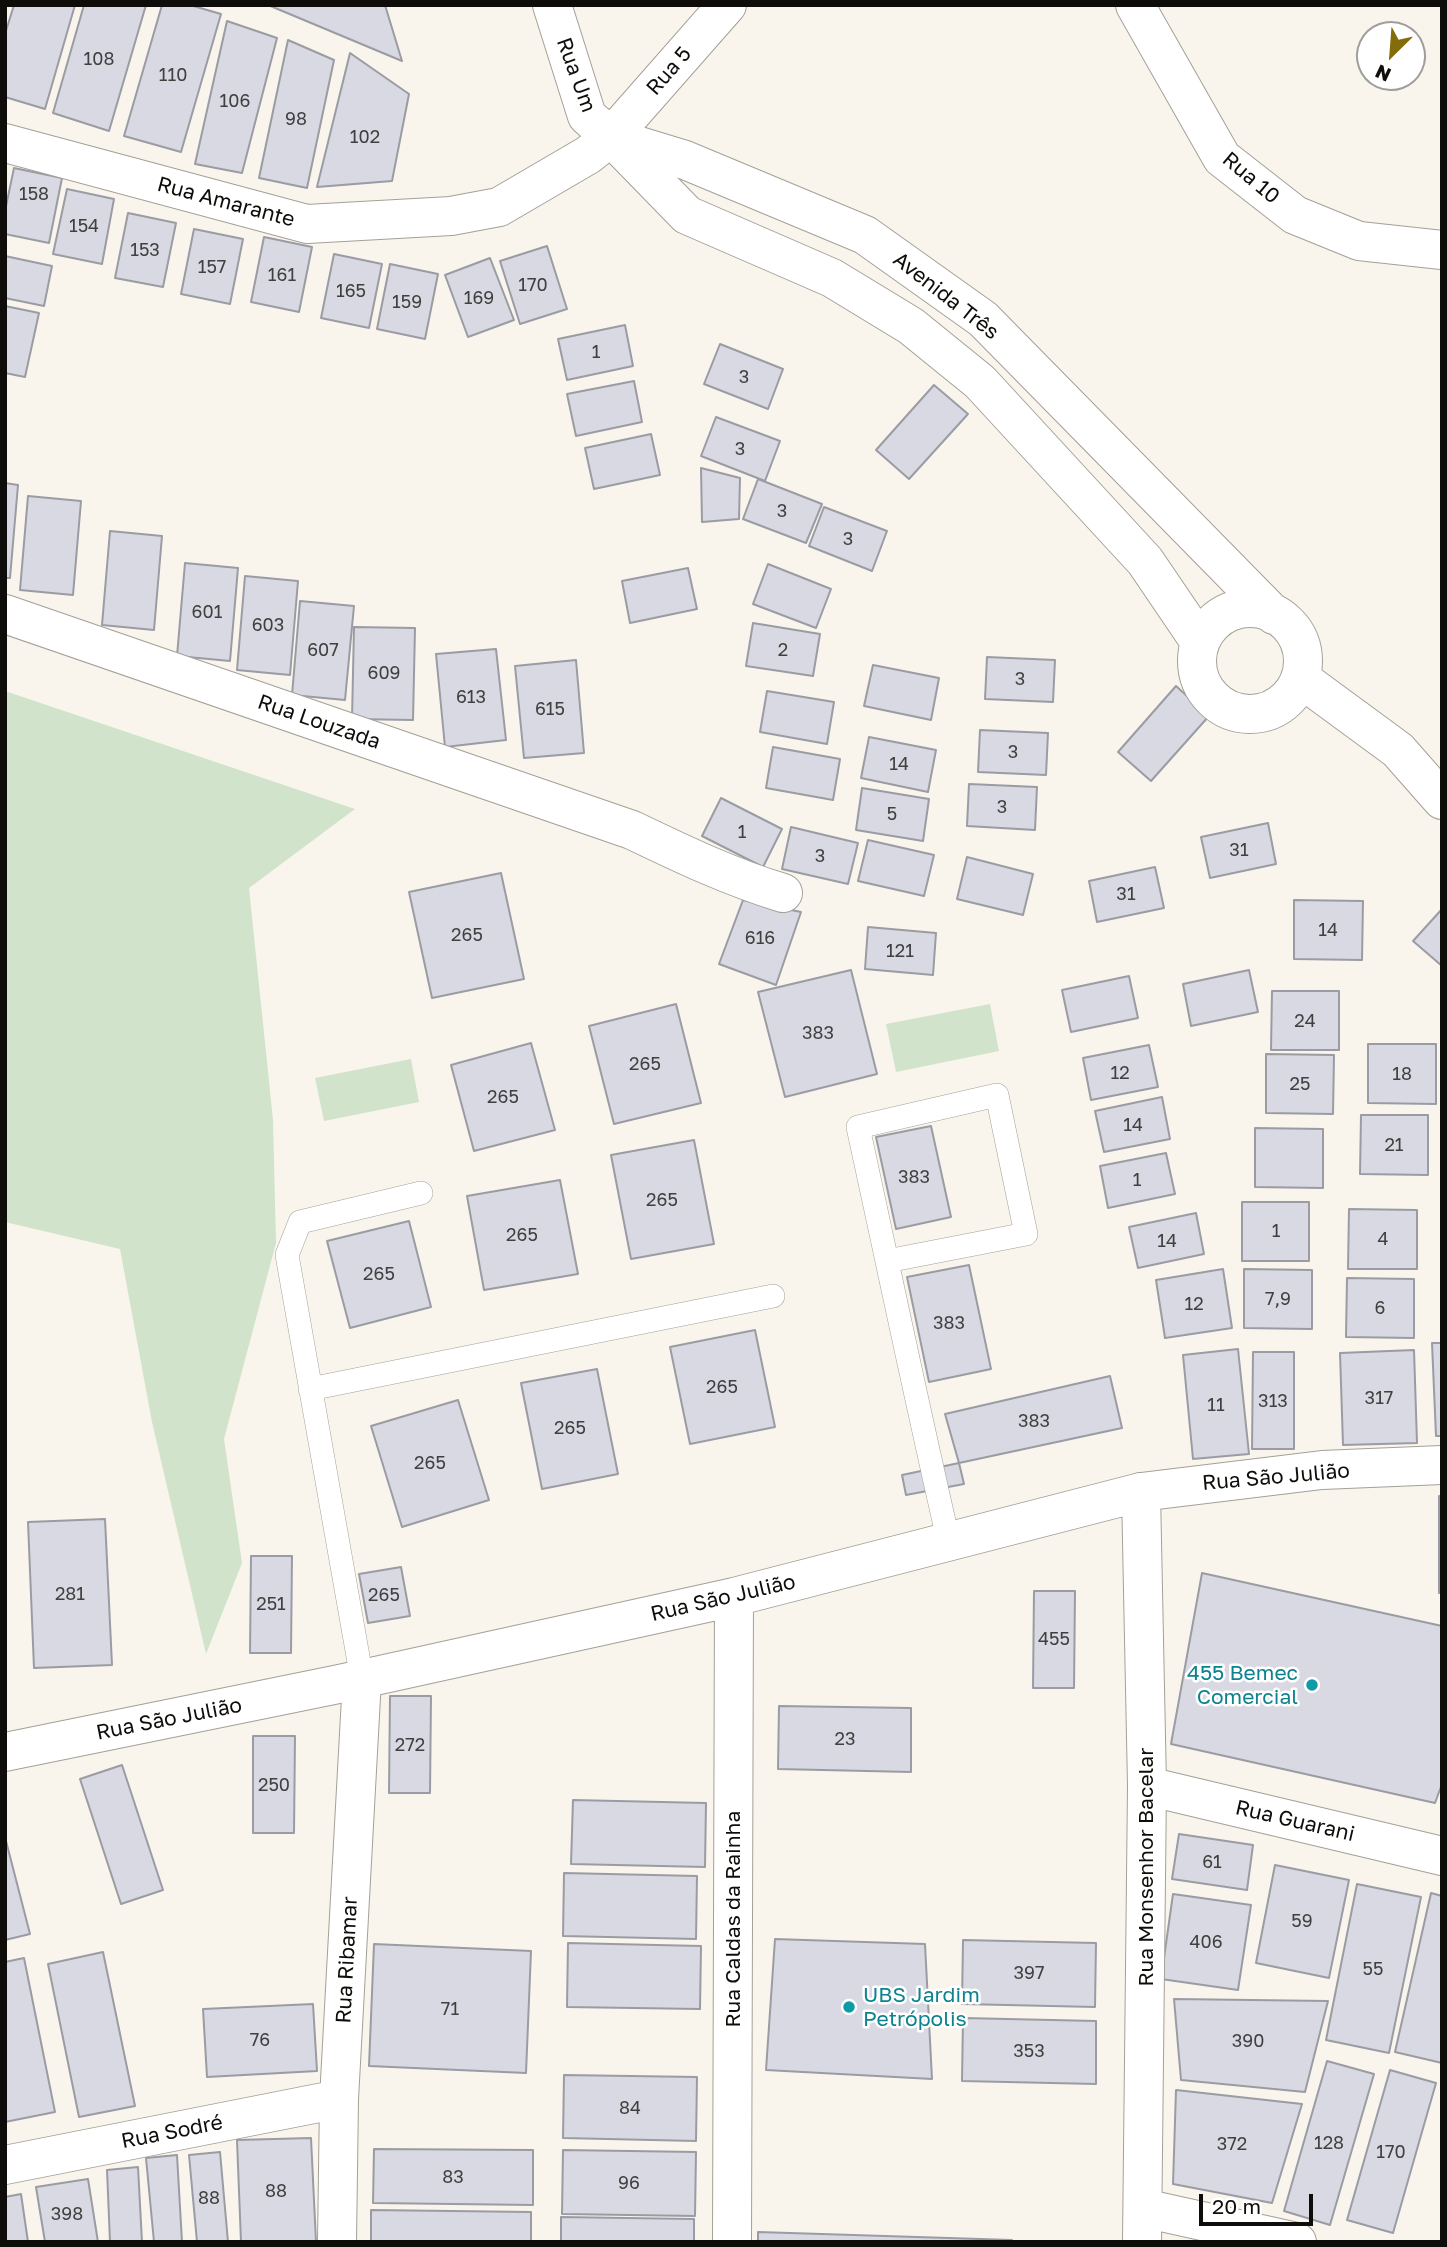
<!DOCTYPE html>
<meta charset="utf-8">
<style>
body{margin:0}
#map{position:relative;width:1447px;height:2247px;overflow:hidden;background:#f9f5ec;font-family:"Golos Text",sans-serif}
canvas{display:block}
.frame{position:absolute;inset:0;border:7px solid #0e0d0a;pointer-events:none}
.north{position:absolute;left:1356px;top:21px;width:70px;height:70px;box-sizing:border-box;background:#fff;border:2px solid #9f9e9d;border-radius:50%;rotate:205deg;font-size:19px;font-weight:700;line-height:28px;text-align:center;color:#0e0d0a}
.north::after{content:'';display:block;margin:auto;width:24px;height:32px;background:#826d0a;clip-path:polygon(50% 0,100% 100%,50% 72%,0 100%)}
.scale{position:absolute;left:1199px;top:2194px;width:114px;height:32px;box-sizing:border-box;border:4px solid #0e0d0a;border-top:0;padding-left:9px;font-size:21px;line-height:24px;white-space:nowrap;color:#0e0d0a;-webkit-text-stroke:5px #fff;paint-order:stroke}
</style>
<div id="map">
<canvas width="1447" height="2247"></canvas>
<div class="frame"></div>
<div class="north">N</div>
<div class="scale">20 m</div>
</div>
<script>
const g = document.querySelector('canvas').getContext('2d');
g.lineJoin = 'round';
function paint(path, color) {
  g.fillStyle = color;
  g.fill(path, 'evenodd');
}
function trace(path, color, width, dash) {
  g.strokeStyle = color;
  g.lineWidth = width;
  g.lineCap = dash ? 'butt' : 'round';
  g.setLineDash(dash || []);
  g.stroke(path);
}
function drawText(font, color, halo, rows, align = 'center') {
  g.font = font + ' "Golos Text",sans-serif';
  g.lineWidth = 5;
  g.setLineDash([]);
  g.textBaseline = 'middle';
  g.strokeStyle = halo;
  g.fillStyle = color;
  for (const [text, x, y, turn = 0] of rows) {
    g.save();
    g.translate(x, y);
    g.rotate((+turn || 0) * Math.PI / 180);
    g.textAlign = isNaN(turn) ? turn : align;
    if (halo) g.strokeText(text, 0, 0);
    g.fillText(text, 0, 0);
    g.restore();
  }
}
paint(new Path2D(`
 M 5,691 L 355,809 L 249,888 L 273,1120 L 276,1243 L 224,1439 L 242,1563 L 206,1654 L 152,1422 L 120,1249 L 5,1222 Z
 M 990,1004 L 999,1051 L 896,1072 L 886,1024 Z
 M 411,1059 L 419,1102 L 324,1121 L 315,1078 Z`), '#d1e3cb');
const building = new Path2D(`
 M 14,5 L 75,5 L 45,109 L 5,97 L 5,34 Z
 M 84,5 L 146,5 L 109,131 L 53,113 Z
 M 162,5 L 190,5 L 221,14 L 181,152 L 124,136 Z
 M 268,5 L 385,5 L 402,61 Z
 M 227,21 L 277,38 L 242,173 L 195,164 Z
 M 288,40 L 334,60 L 307,188 L 259,178 Z
 M 350,53 L 409,94 L 392,181 L 317,187 Z
 M 14,168 L 62,178 L 49,243 L 5,234 L 5,211 Z
 M 67,189 L 114,199 L 102,264 L 53,254 Z
 M 128,213 L 176,223 L 163,287 L 115,278 Z
 M 194,229 L 243,239 L 230,304 L 181,294 Z
 M 264,237 L 312,247 L 299,312 L 251,302 Z
 M 547,246 L 567,309 L 520,324 L 500,261 Z
 M 334,254 L 382,264 L 369,328 L 321,318 Z
 M 5,256 L 52,266 L 44,306 L 5,298 Z
 M 490,258 L 514,320 L 468,337 L 445,275 Z
 M 390,264 L 438,274 L 425,339 L 377,329 Z
 M 5,306 L 39,313 L 25,377 L 5,373 Z
 M 625,325 L 633,366 L 567,380 L 558,339 Z
 M 720,344 L 783,369 L 768,409 L 704,384 Z
 M 634,381 L 642,422 L 576,436 L 567,394 Z
 M 934,385 L 968,414 L 909,479 L 876,450 Z
 M 716,417 L 780,441 L 765,481 L 701,456 Z
 M 651,434 L 660,475 L 594,489 L 585,448 Z
 M 701,468 L 740,478 L 739,519 L 702,522 Z
 M 758,479 L 822,504 L 806,543 L 743,519 Z
 M 5,483 L 18,485 L 10,578 L 5,578 Z
 M 28,496 L 81,501 L 73,595 L 20,590 Z
 M 824,507 L 887,531 L 872,571 L 809,546 Z
 M 110,531 L 162,536 L 154,630 L 102,625 Z
 M 185,563 L 238,568 L 230,661 L 177,656 Z
 M 768,564 L 831,589 L 816,628 L 753,604 Z
 M 688,568 L 697,609 L 630,623 L 622,581 Z
 M 245,576 L 298,581 L 290,675 L 237,670 Z
 M 300,601 L 354,606 L 345,700 L 292,695 Z
 M 753,623 L 820,634 L 813,676 L 746,666 Z
 M 354,627 L 415,628 L 413,720 L 352,719 Z
 M 496,649 L 506,740 L 445,747 L 436,654 Z
 M 987,657 L 1055,660 L 1053,702 L 985,699 Z
 M 576,660 L 584,753 L 524,758 L 515,666 Z
 M 873,665 L 939,678 L 931,720 L 864,706 Z
 M 1176,686 L 1209,716 L 1151,781 L 1118,752 Z
 M 767,691 L 834,702 L 827,744 L 760,732 Z
 M 980,730 L 1048,733 L 1046,775 L 978,772 Z
 M 869,737 L 936,750 L 928,792 L 861,778 Z
 M 773,747 L 840,759 L 833,800 L 766,788 Z
 M 969,784 L 1037,787 L 1035,830 L 967,826 Z
 M 862,788 L 929,799 L 923,841 L 856,830 Z
 M 721,798 L 782,829 L 763,867 L 702,836 Z
 M 1268,823 L 1276,864 L 1210,878 L 1201,837 Z
 M 791,827 L 858,843 L 848,884 L 782,869 Z
 M 868,840 L 934,855 L 924,896 L 858,881 Z
 M 967,857 L 1033,874 L 1023,915 L 957,899 Z
 M 1155,867 L 1164,908 L 1097,922 L 1089,881 Z
 M 501,873 L 524,979 L 432,998 L 409,892 Z
 M 743,900 L 801,912 L 776,985 L 719,964 Z
 M 1294,900 L 1363,901 L 1362,960 L 1294,959 Z
 M 1442,909 L 1442,966 L 1413,941 Z
 M 868,927 L 936,933 L 933,975 L 865,969 Z
 M 851,970 L 877,1074 L 785,1097 L 758,992 Z
 M 1249,970 L 1258,1012 L 1191,1026 L 1183,984 Z
 M 1129,976 L 1138,1018 L 1071,1032 L 1062,990 Z
 M 1272,991 L 1339,991 L 1339,1050 L 1271,1050 Z
 M 676,1004 L 701,1103 L 614,1124 L 589,1026 Z
 M 531,1043 L 555,1130 L 474,1151 L 451,1065 Z
 M 1368,1044 L 1436,1044 L 1436,1104 L 1368,1103 Z
 M 1149,1045 L 1158,1087 L 1091,1100 L 1083,1058 Z
 M 1266,1054 L 1334,1055 L 1333,1114 L 1266,1113 Z
 M 1162,1097 L 1170,1139 L 1104,1152 L 1095,1111 Z
 M 1361,1115 L 1428,1115 L 1428,1175 L 1360,1174 Z
 M 931,1126 L 951,1217 L 896,1229 L 876,1137 Z
 M 1255,1128 L 1323,1129 L 1323,1188 L 1255,1187 Z
 M 694,1140 L 714,1244 L 631,1259 L 611,1155 Z
 M 1166,1153 L 1175,1194 L 1108,1208 L 1100,1166 Z
 M 560,1180 L 578,1274 L 484,1290 L 467,1196 Z
 M 1242,1202 L 1309,1202 L 1309,1261 L 1242,1261 Z
 M 1349,1209 L 1417,1210 L 1417,1269 L 1348,1269 Z
 M 1196,1213 L 1204,1254 L 1138,1268 L 1129,1227 Z
 M 409,1221 L 431,1307 L 350,1328 L 327,1241 Z
 M 969,1265 L 991,1369 L 929,1382 L 907,1277 Z
 M 1223,1269 L 1232,1328 L 1165,1338 L 1156,1280 Z
 M 1244,1269 L 1312,1270 L 1312,1329 L 1244,1328 Z
 M 1347,1278 L 1414,1279 L 1414,1338 L 1346,1337 Z
 M 755,1330 L 775,1427 L 690,1444 L 670,1347 Z
 M 1432,1343 L 1442,1343 L 1442,1436 L 1436,1436 Z
 M 1238,1349 L 1249,1454 L 1193,1459 L 1183,1355 Z
 M 1414,1350 L 1417,1443 L 1343,1445 L 1340,1353 Z
 M 1253,1352 L 1294,1352 L 1294,1449 L 1252,1449 Z
 M 597,1369 L 618,1474 L 542,1489 L 521,1383 Z
 M 1110,1376 L 1122,1428 L 959,1463 L 945,1414 Z
 M 458,1400 L 489,1500 L 402,1527 L 371,1426 Z
 M 959,1463 L 964,1484 L 906,1495 L 902,1475 Z
 M 1439,1496 L 1442,1496 L 1442,1593 L 1439,1593 Z
 M 105,1519 L 112,1665 L 34,1668 L 28,1522 Z
 M 251,1556 L 292,1556 L 291,1653 L 250,1653 Z
 M 401,1567 L 410,1616 L 368,1623 L 359,1574 Z
 M 1202,1573 L 1442,1626 L 1442,1784 L 1435,1803 L 1171,1744 Z
 M 1034,1591 L 1075,1591 L 1074,1688 L 1033,1688 Z
 M 390,1696 L 431,1696 L 430,1793 L 389,1793 Z
 M 779,1706 L 911,1708 L 911,1772 L 778,1769 Z
 M 253,1736 L 295,1736 L 294,1833 L 253,1833 Z
 M 122,1765 L 163,1890 L 121,1904 L 80,1779 Z
 M 573,1800 L 706,1803 L 705,1867 L 571,1864 Z
 M 1179,1834 L 1253,1845 L 1247,1890 L 1172,1879 Z
 M 5,1837 L 30,1934 L 5,1940 Z
 M 1275,1865 L 1349,1880 L 1329,1978 L 1256,1963 Z
 M 564,1873 L 697,1876 L 696,1939 L 563,1936 Z
 M 1357,1884 L 1421,1897 L 1389,2053 L 1326,2040 Z
 M 1431,1893 L 1442,1896 L 1442,2063 L 1395,2052 Z
 M 1173,1894 L 1251,1905 L 1238,1990 L 1161,1979 Z
 M 775,1939 L 925,1944 L 932,2079 L 766,2070 Z
 M 963,1940 L 1096,1943 L 1095,2007 L 962,2004 Z
 M 568,1943 L 701,1946 L 700,2009 L 567,2007 Z
 M 374,1944 L 531,1951 L 526,2073 L 369,2066 Z
 M 103,1952 L 135,2106 L 79,2117 L 48,1964 Z
 M 24,1958 L 55,2112 L 5,2122 L 5,1962 Z
 M 1174,1999 L 1328,2001 L 1305,2092 L 1181,2080 Z
 M 313,2004 L 317,2071 L 207,2077 L 203,2009 Z
 M 963,2018 L 1096,2021 L 1096,2084 L 962,2081 Z
 M 1327,2061 L 1374,2074 L 1330,2225 L 1284,2211 Z
 M 1390,2070 L 1436,2083 L 1393,2233 L 1347,2220 Z
 M 564,2075 L 697,2077 L 696,2141 L 563,2138 Z
 M 1176,2090 L 1302,2104 L 1272,2203 L 1173,2184 Z
 M 311,2138 L 316,2242 L 241,2242 L 237,2140 Z
 M 374,2149 L 533,2150 L 533,2205 L 373,2203 Z
 M 563,2150 L 696,2152 L 695,2216 L 562,2214 Z
 M 220,2152 L 228,2242 L 197,2242 L 189,2155 Z
 M 177,2155 L 182,2242 L 154,2242 L 146,2158 Z
 M 138,2167 L 142,2242 L 110,2242 L 107,2170 Z
 M 88,2179 L 98,2242 L 45,2242 L 36,2187 Z
 M 21,2194 L 28,2242 L 5,2242 L 5,2197 Z
 M 371,2210 L 531,2212 L 531,2242 L 371,2242 Z
 M 561,2217 L 694,2219 L 694,2242 L 561,2242 Z
 M 758,2232 L 1012,2240 L 1012,2242 L 758,2242 Z`);
paint(building, '#d8d9e2');
trace(building, '#9b9ba4', 2);
const service = new Path2D(`
 M 887,1261 L 1026,1234 L 997,1095 L 858,1127 C 888,1265 917,1404 949,1543
 M 310,1389 L 773,1296
 M 362,1679 L 287,1255 L 300,1222 L 421,1193`);
const minor = new Path2D(`
 M 552,5 L 587,116 L 611,137 L 687,215 L 832,278 L 911,326 L 980,382 L 1145,561 L 1200,642
 M 1135,5 L 1222,158 L 1295,215 L 1359,241 L 1442,250
 M 616,139 L 685,160 L 865,235 L 983,319 L 1274,615
 M 5,143 L 307,224 L 451,216 L 499,207 L 588,155 L 611,137 L 727,5
 M1197 661a53 53 0 1 1 106 0a53 53 0 1 1-106 0Z
 M 5,614 L 632,830 C 682,854 730,877 783,893
 M 1300,678 L 1398,750 L 1442,800
 M 1141,1492 L 1322,1470 L 1442,1465
 M 1147,1786 L 1442,1856
 M 5,2165 L 339,2099
 M 1143,2208 L 1297,2242
 M 337,2242 L 339,2099 L 362,1679`);
const tertiary = new Path2D(`
 M 5,1752 L 339,1684 L 734,1597 L 1141,1492 L 1147,1786 L 1142,2242
 M 732,2242 L 734,1597`);
trace(service, '#a4a098', 24);
trace(minor, '#a4a098', 40);
trace(tertiary, '#a4a098', 40);
trace(service, '#fff', 23);
trace(minor, '#fff', 38);
trace(tertiary, '#fff', 38);
for (const [x, y, r, color] of [
 [1312,1685,7,"#0f9aa8"],
 [849,2007,7,"#0f9aa8"]
]) {
  const dot = new Path2D();
  dot.arc(x, y, r, 0, 2 * Math.PI);
  g.fillStyle = color;
  g.fill(dot);
  trace(dot, '#fff', 2.5);
}
drawText('18px', '#404040', null, [
 ["108",99,59],
 ["110",173,75],
 ["106",235,101],
 ["98",296,119],
 ["102",365,137],
 ["158",34,194],
 ["154",84,226],
 ["153",145,250],
 ["157",212,267],
 ["161",282,275],
 ["170",533,285],
 ["165",351,291],
 ["169",479,298],
 ["159",407,302],
 ["1",596,352],
 ["3",744,377],
 ["3",740,449],
 ["3",782,511],
 ["3",848,539],
 ["601",207,612],
 ["603",268,625],
 ["607",323,650],
 ["2",783,650],
 ["609",384,673],
 ["3",1020,679],
 ["613",471,697],
 ["615",550,709],
 ["3",1013,752],
 ["14",899,764],
 ["3",1002,807],
 ["5",892,814],
 ["1",742,832],
 ["31",1239,850],
 ["3",820,856],
 ["31",1126,894],
 ["14",1328,930],
 ["265",467,935],
 ["616",760,938],
 ["121",900,951],
 ["24",1305,1021],
 ["383",818,1033],
 ["265",645,1064],
 ["12",1120,1073],
 ["18",1402,1074],
 ["25",1300,1084],
 ["265",503,1097],
 ["14",1133,1125],
 ["21",1394,1145],
 ["383",914,1177],
 ["1",1137,1180],
 ["265",662,1200],
 ["1",1276,1231],
 ["265",522,1235],
 ["4",1383,1239],
 ["14",1167,1241],
 ["265",379,1274],
 ["7,9",1278,1299],
 ["12",1194,1304],
 ["6",1380,1308],
 ["383",949,1323],
 ["265",722,1387],
 ["317",1379,1398],
 ["313",1273,1401],
 ["11",1216,1405],
 ["383",1034,1421],
 ["265",570,1428],
 ["265",430,1463],
 ["281",70,1594],
 ["265",384,1595],
 ["251",271,1604],
 ["455",1054,1639],
 ["23",845,1739],
 ["272",410,1745],
 ["250",274,1785],
 ["61",1212,1862],
 ["59",1302,1921],
 ["406",1206,1942],
 ["55",1373,1969],
 ["397",1029,1973],
 ["71",450,2009],
 ["76",260,2040],
 ["390",1248,2041],
 ["353",1029,2051],
 ["84",630,2108],
 ["128",1329,2143],
 ["372",1232,2144],
 ["170",1391,2152],
 ["83",453,2177],
 ["96",629,2183],
 ["88",276,2191],
 ["88",209,2198],
 ["398",67,2214]
]);
drawText('21px', '#0e0d0a', '#fff', [
 ["Rua 5",669,71,-49],
 ["Rua Um",576,75,70],
 ["Rua 10",1251,178,40],
 ["Rua Amarante",226,202,15],
 ["Avenida Três",946,296,38],
 ["Rua Louzada",319,722,19],
 ["Rua São Julião",1276,1477,-5],
 ["Rua São Julião",723,1598,-13],
 ["Rua São Julião",169,1719,-11],
 ["Rua Guarani",1295,1821,13],
 ["Rua Monsenhor Bacelar",1146,1867,-90],
 ["Rua Caldas da Rainha",733,1919,-90],
 ["Rua Ribamar",347,1960,-87],
 ["Rua Sodré",172,2132,-11]
]);
drawText('21px', '#0d838f', '#fff', [
 ["455 Bemec",1298,1673],
 ["Comercial",1298,1697],
 ["UBS Jardim",863,1995,"left"],
 ["Petrópolis",863,2019,"left"]
], 'right');
</script>
